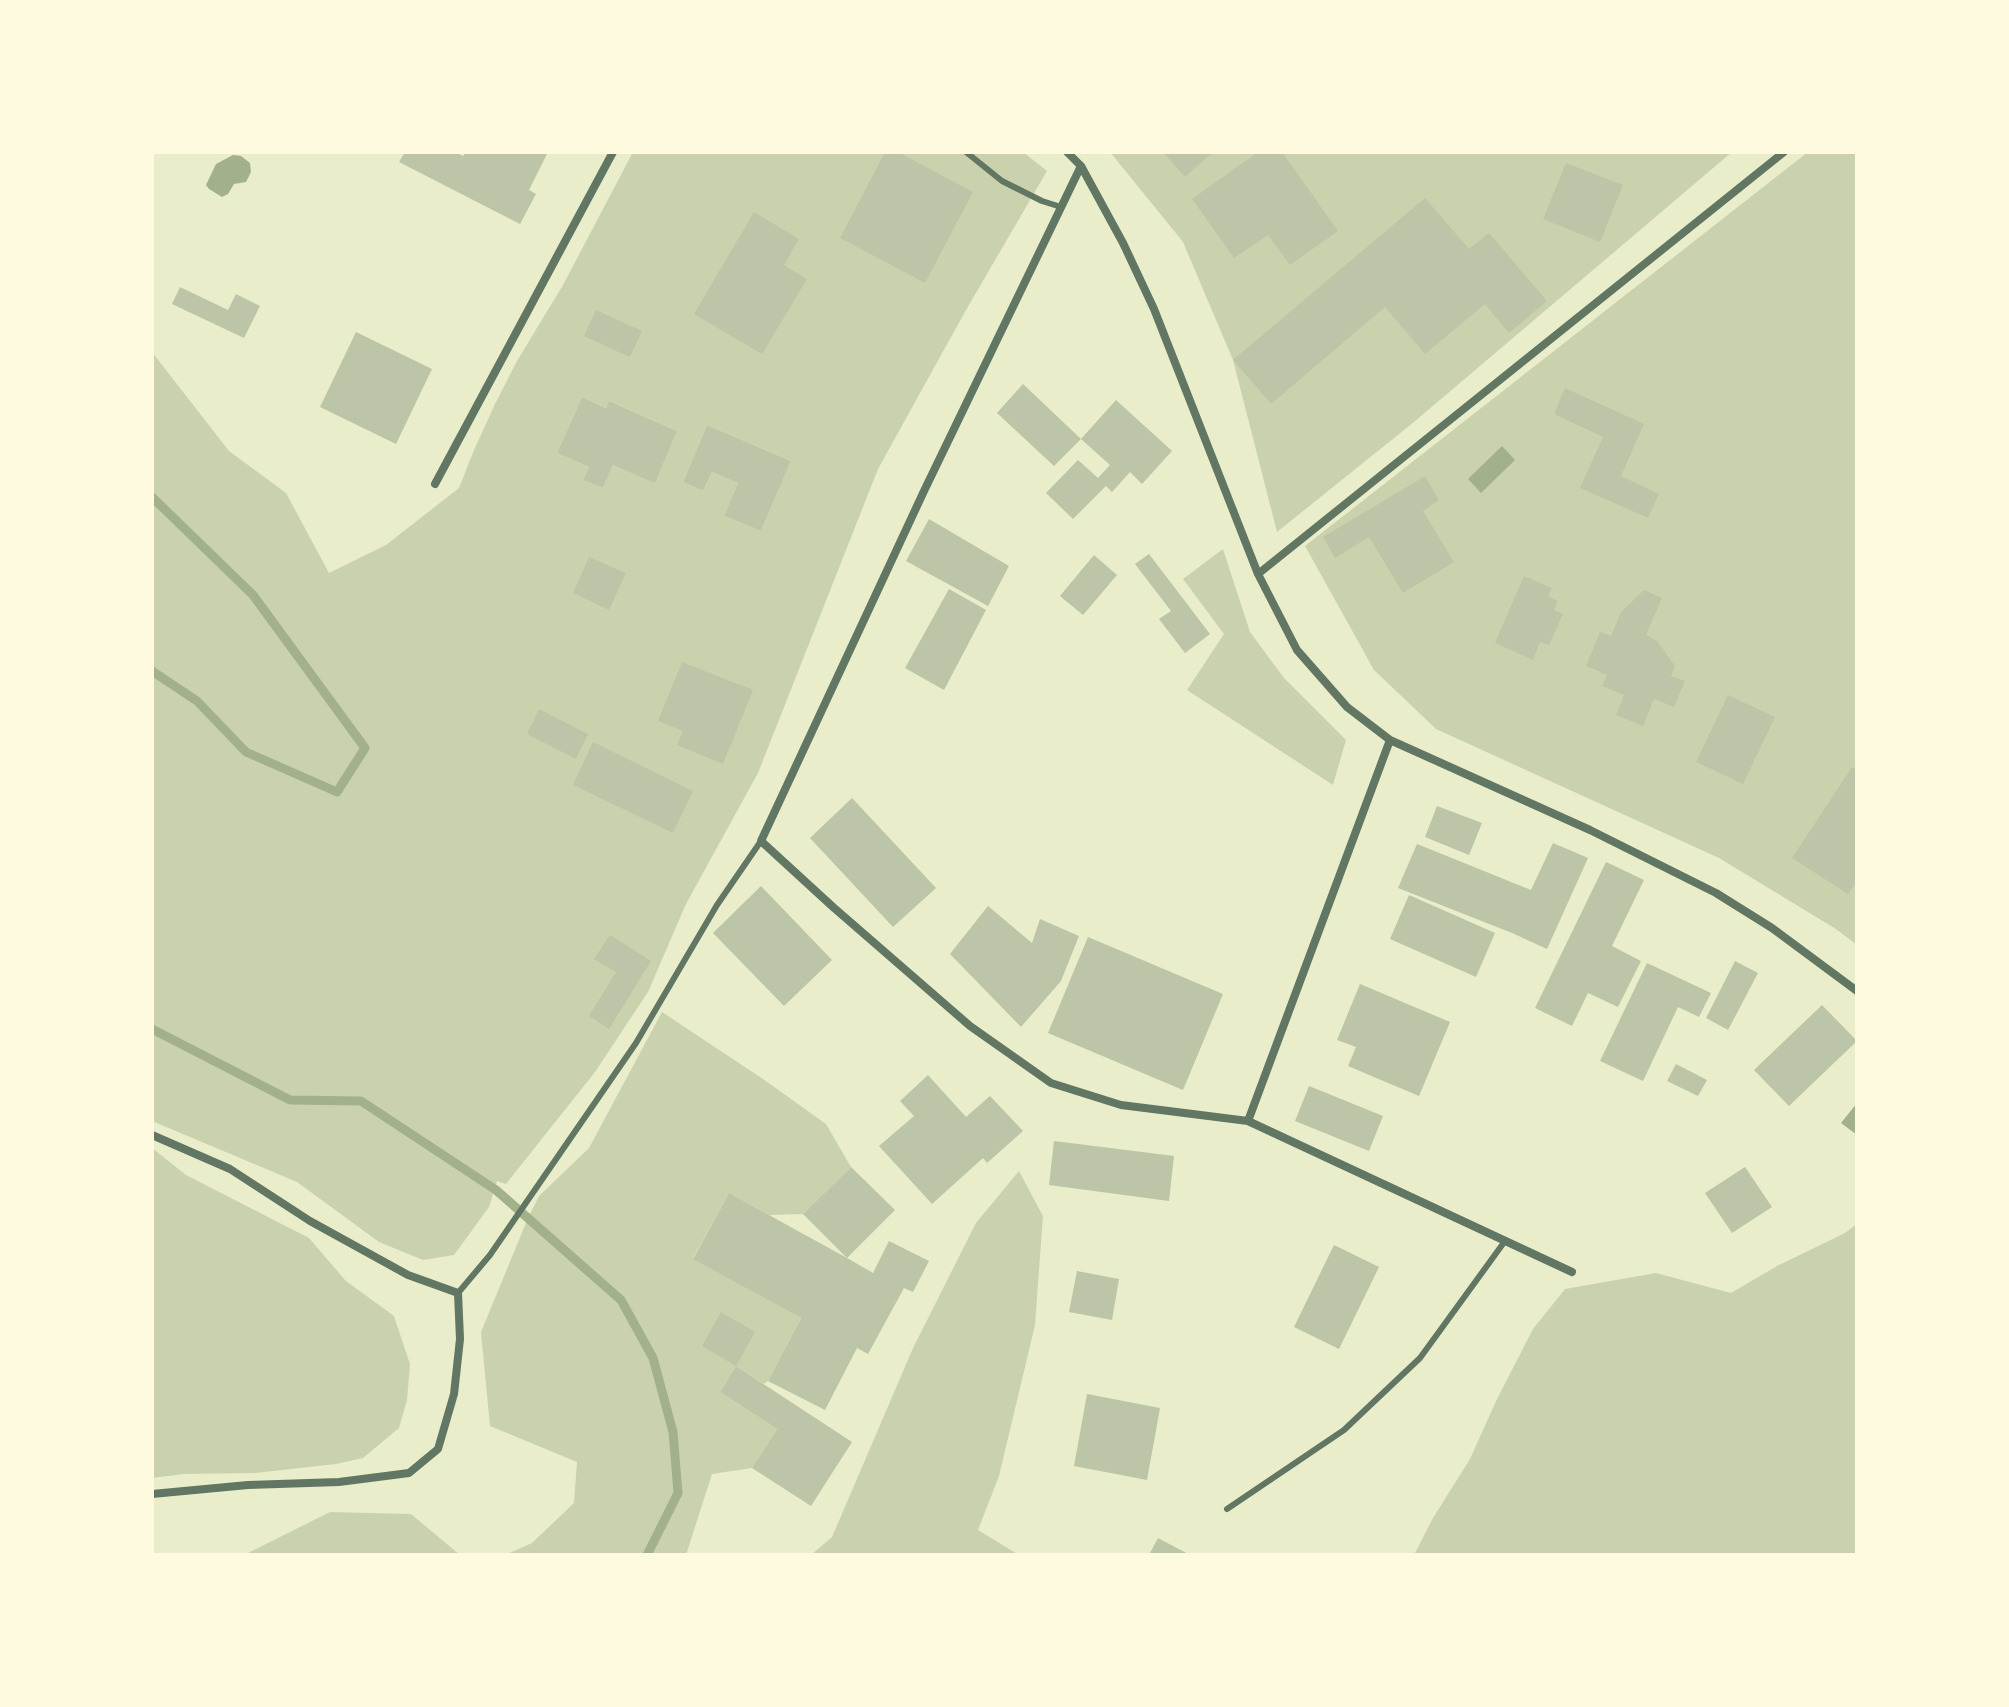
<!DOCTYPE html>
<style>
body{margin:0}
#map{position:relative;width:2009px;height:1707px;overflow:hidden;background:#e9edc9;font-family:Commissioner,sans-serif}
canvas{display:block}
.frame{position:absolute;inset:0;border:154px solid #fefae0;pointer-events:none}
</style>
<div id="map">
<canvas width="2009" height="1707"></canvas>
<div class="frame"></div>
</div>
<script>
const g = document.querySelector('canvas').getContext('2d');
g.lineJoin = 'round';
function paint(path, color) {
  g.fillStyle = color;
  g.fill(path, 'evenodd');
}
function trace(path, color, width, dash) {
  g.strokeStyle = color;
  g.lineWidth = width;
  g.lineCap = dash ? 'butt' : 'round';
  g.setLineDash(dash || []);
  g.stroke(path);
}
paint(new Path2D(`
 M 633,152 L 1023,152 L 1047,171 L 966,310 L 878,469 L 758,773 L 686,904 L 648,992 L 595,1072 L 506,1184 L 497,1181 L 489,1207 L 454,1255 L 423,1260 L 379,1242 L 297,1182 L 152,1121 L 152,352 L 229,451 L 286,493 L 329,573 L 386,545 L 459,488 L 474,450 L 495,404 L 517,361 L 563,285 ZM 582,397 L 606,408 L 609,401 L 677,431 L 655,482 L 613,465 L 603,488 L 583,480 L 589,467 L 557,453 ZM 707,425 L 791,461 L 761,531 L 724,516 L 738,483 L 712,472 L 703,491 L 683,482 Z
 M 1110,152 L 1732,152 L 1414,422 L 1277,532 L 1233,360 L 1183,242 Z
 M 1808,152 L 1857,152 L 1857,945 L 1836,929 L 1719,858 L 1436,729 L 1374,670 L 1305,546 Z
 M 1223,549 L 1250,632 L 1284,678 L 1346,740 L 1333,785 L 1187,690 L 1224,634 L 1183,579 Z
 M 662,1012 L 763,1079 L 826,1124 L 851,1167 L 803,1214 L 769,1215 L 729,1193 L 693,1258 L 801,1318 L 768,1381 L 764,1384 L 736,1366 L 720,1392 L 777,1429 L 752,1468 L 712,1474 L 686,1555 L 505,1555 L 532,1543 L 574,1503 L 577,1462 L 490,1426 L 481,1332 L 528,1218 L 539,1196 L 589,1148 Z
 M 152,1148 L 186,1175 L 309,1238 L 346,1281 L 394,1316 L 410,1364 L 407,1400 L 399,1428 L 363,1458 L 336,1464 L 255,1473 L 184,1474 L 152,1478 Z
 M 1019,1171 L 1043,1216 L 1035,1325 L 999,1476 L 978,1530 L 1019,1555 L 811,1555 L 832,1537 L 913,1348 L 976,1223 Z
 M 1857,1224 L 1857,1555 L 1414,1555 L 1433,1518 L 1470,1459 L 1497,1399 L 1533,1329 L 1565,1289 L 1656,1273 L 1731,1293 L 1777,1266 L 1845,1233 Z
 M 330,1512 L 411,1514 L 460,1555 L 244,1555 Z`), '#cad2ad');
paint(new Path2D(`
 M 233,155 L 241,156 L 250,163 L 251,172 L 246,182 L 234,184 L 228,194 L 222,197 L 209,189 L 206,185 L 216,164 Z
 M 1502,446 L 1515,460 L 1481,493 L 1468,479 Z
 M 1857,1103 L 1857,1135 L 1841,1123 Z`), '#a3b18a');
trace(new Path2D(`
 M 152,497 L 253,595 L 365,748 L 337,792 L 246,752 L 197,701 L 152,671
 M 152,1029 L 290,1100 L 361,1101 L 496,1190 L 621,1300 L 653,1358 L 673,1432 L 678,1493 L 647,1555`), '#a3b18a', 9);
paint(new Path2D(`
 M 405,152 L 455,152 L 463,156 L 466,152 L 548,152 L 529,190 L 536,194 L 520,224 L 399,162 Z
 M 885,152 L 898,152 L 973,192 L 925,283 L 840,238 Z
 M 1163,152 L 1213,152 L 1185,177 Z
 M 1258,152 L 1282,152 L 1338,231 L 1290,265 L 1268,235 L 1234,258 L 1192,199 Z
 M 1566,163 L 1623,185 L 1600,242 L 1543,219 Z
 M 1425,198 L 1469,249 L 1489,233 L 1547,301 L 1509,333 L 1485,304 L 1425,354 L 1385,307 L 1271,404 L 1233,360 Z
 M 754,212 L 799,239 L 784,265 L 807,279 L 762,354 L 694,314 Z
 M 180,287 L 228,310 L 236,294 L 260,306 L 244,338 L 172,304 Z
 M 596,310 L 642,331 L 630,357 L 584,336 Z
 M 356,332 L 432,369 L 396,444 L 320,407 Z
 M 1023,384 L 1081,439 L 1116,400 L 1172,451 L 1142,484 L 1130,472 L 1112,492 L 1106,486 L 1073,519 L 1046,493 L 1078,460 L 1098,478 L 1110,465 L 1081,439 L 1054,466 L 997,413 Z
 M 1565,388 L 1644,424 L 1621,476 L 1659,494 L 1648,518 L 1580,488 L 1603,437 L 1554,414 Z
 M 582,397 L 606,408 L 609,401 L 677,431 L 655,483 L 613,465 L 603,488 L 583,480 L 589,467 L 557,453 Z
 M 707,425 L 791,461 L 761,531 L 724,516 L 738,483 L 712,472 L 703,491 L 683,482 Z
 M 1425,476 L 1439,500 L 1423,511 L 1454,562 L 1403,593 L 1369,537 L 1335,558 L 1323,537 Z
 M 929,519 L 1009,566 L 988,606 L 906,561 Z
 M 1149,554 L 1210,634 L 1185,653 L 1159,619 L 1171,611 L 1135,564 Z
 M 1094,555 L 1117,575 L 1083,615 L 1060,596 Z
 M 589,557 L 626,573 L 609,610 L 573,593 Z
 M 1524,576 L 1552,588 L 1548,596 L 1558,601 L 1554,610 L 1563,614 L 1549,645 L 1540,642 L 1533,660 L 1495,643 Z
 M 949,589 L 986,610 L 944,690 L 905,668 Z
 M 1644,590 L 1662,598 L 1646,635 L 1657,641 L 1675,666 L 1671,676 L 1685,681 L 1674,707 L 1654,699 L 1643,726 L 1616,715 L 1624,695 L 1602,686 L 1607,675 L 1586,666 L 1600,632 L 1611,636 L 1621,612 Z
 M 682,662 L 753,690 L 723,764 L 677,745 L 683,731 L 658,721 Z
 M 1728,695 L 1775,717 L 1743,784 L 1696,762 Z
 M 539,709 L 588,734 L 576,759 L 527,734 Z
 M 593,742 L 693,791 L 673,833 L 573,785 Z
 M 1852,767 L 1857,770 L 1857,881 L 1848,894 L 1792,858 Z
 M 852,798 L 936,888 L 893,927 L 810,838 Z
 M 1437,806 L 1482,823 L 1469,855 L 1425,837 Z
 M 1553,843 L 1588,858 L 1547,949 L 1512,933 L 1398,888 L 1417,844 L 1531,890 Z
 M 1606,862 L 1644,880 L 1612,946 L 1641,961 L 1618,1007 L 1588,993 L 1572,1026 L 1535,1008 Z
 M 761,886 L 832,960 L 784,1006 L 713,933 Z
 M 1409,895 L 1495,933 L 1476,977 L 1390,939 Z
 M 988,906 L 1032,943 L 1040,919 L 1079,936 L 1061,981 L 1021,1027 L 950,954 Z
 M 610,935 L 651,961 L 609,1029 L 589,1016 L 616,972 L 594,959 Z
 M 1088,937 L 1223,994 L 1183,1090 L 1048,1033 Z
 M 1735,961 L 1758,973 L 1728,1030 L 1706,1018 Z
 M 1647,963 L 1711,993 L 1699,1017 L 1678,1007 L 1643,1081 L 1600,1061 Z
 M 1360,984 L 1450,1022 L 1419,1096 L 1348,1066 L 1356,1047 L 1337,1040 Z
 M 1822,1005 L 1857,1041 L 1789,1106 L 1754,1070 Z
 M 1676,1064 L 1707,1080 L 1698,1096 L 1667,1081 Z
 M 928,1075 L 966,1117 L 990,1096 L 1023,1131 L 987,1163 L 983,1158 L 932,1204 L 879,1146 L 914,1116 L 900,1101 Z
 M 1309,1086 L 1383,1116 L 1369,1151 L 1295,1121 Z
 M 1054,1141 L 1174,1156 L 1169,1201 L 1049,1185 Z
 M 851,1167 L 895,1210 L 847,1258 L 873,1273 L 889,1241 L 929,1261 L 913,1292 L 904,1288 L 868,1354 L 857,1348 L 825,1410 L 768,1381 L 801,1318 L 693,1259 L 729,1193 L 847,1258 L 803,1214 Z
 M 1745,1167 L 1772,1207 L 1732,1233 L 1705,1193 Z
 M 1334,1245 L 1379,1267 L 1339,1349 L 1294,1327 Z
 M 1077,1271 L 1119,1279 L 1112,1320 L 1069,1312 Z
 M 721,1312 L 755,1332 L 736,1366 L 702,1346 Z
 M 736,1366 L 852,1442 L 811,1506 L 752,1468 L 777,1429 L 720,1392 Z
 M 1087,1394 L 1160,1408 L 1147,1480 L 1074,1466 Z
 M 1158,1538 L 1190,1555 L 1149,1555 Z`), '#bcc5a7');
trace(new Path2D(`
 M 966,152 L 1002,181 L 1042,201 L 1061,207
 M 458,1293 L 490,1255 L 636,1043 L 717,905 L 761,841
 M 1227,1509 L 1344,1430 L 1420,1358 L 1505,1241`), '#617663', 6);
trace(new Path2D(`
 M 1067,152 L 1081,166 L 1123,243 L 1154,309 L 1258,574 L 1297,650 L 1347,707 L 1390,740 L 1590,830 L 1716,893 L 1772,928 L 1857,991
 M 1081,166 L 924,491 L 761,841 L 833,907 L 970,1026 L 1051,1083 L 1121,1105 L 1248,1121 L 1572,1272
 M 435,484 L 613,152
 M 1258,574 L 1784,152
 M 1248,1121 L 1390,740
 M 152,1135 L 230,1169 L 310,1221 L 408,1275 L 458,1293 L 460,1339 L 454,1394 L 438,1449 L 409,1473 L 339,1482 L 248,1485 L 152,1494`), '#617663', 8);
</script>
